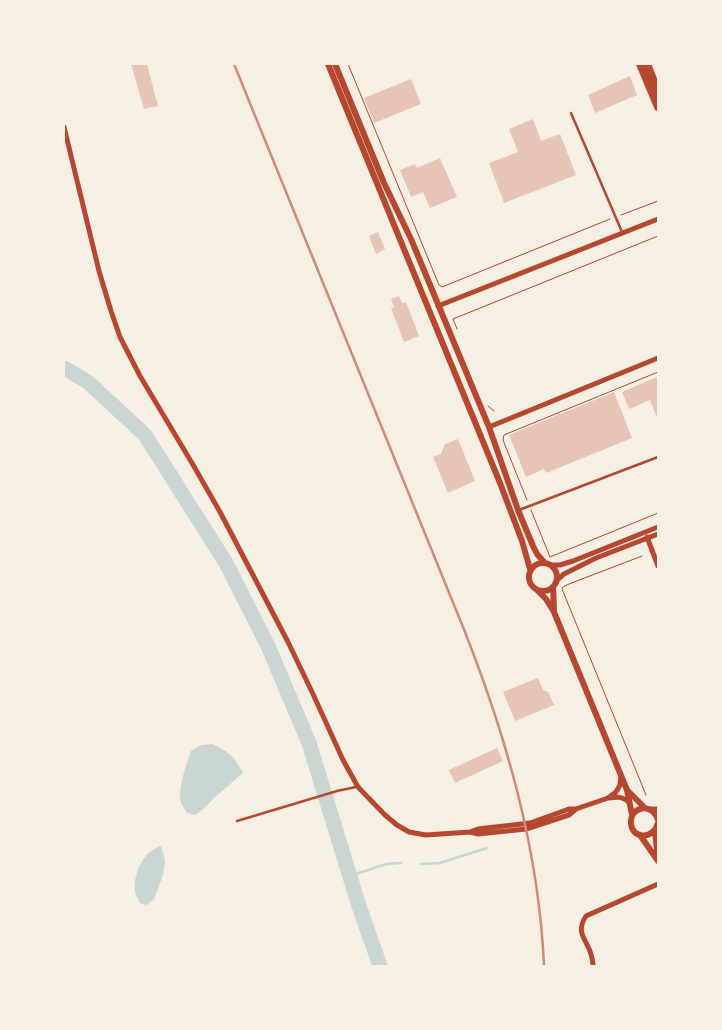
<!DOCTYPE html>
<style>
body{margin:0}
#map{position:relative;width:722px;height:1030px;overflow:hidden;background:#f6efe4;font-family:Roboto,sans-serif}
canvas{display:block}
.frame{position:absolute;inset:0;border:65px solid #f6efe4;pointer-events:none}
</style>
<div id="map">
<canvas width="722" height="1030"></canvas>
<div class="frame"></div>
</div>
<script>
const g = document.querySelector('canvas').getContext('2d');
g.lineJoin = 'round';
function paint(path, color) {
  g.fillStyle = color;
  g.fill(path, 'evenodd');
}
function trace(path, color, width, dash) {
  g.strokeStyle = color;
  g.lineWidth = width;
  g.lineCap = dash ? 'butt' : 'round';
  g.setLineDash(dash || []);
  g.stroke(path);
}
paint(new Path2D(`
 M 212,744 C 228,751 235,757 243,773 L 214,798 L 205,808 L 195,815 L 187,813 C 184,808 181,804 180,798 C 179,787 187,761 191,751 L 201,745 Z
 M 161,846 L 163,852 L 165,861 L 163,875 L 154,899 L 147,905 L 140,903 C 138,899 136,895 135,892 C 133,874 143,851 161,846 Z`), '#c9d6d2');
trace(new Path2D(`
 M 421,864 L 440,863 L 487,848
 M 350,876 L 386,864 L 401,863`), '#c9d6d2', 2.5);
trace(new Path2D(`
 M 64,368 L 88,382 L 145,435 L 226,563 L 268,646 L 309,743 L 359,906 L 380,966`), '#c9d6d2', 15);
paint(new Path2D(`
 M 131,64 L 147,64 L 158,106 L 144,109 Z
 M 630,76 L 637,95 L 595,113 L 588,95 Z
 M 411,79 L 421,104 L 374,123 L 364,98 Z
 M 533,119 L 541,141 L 560,134 L 576,175 L 504,203 L 489,163 L 518,152 L 509,129 Z
 M 440,158 L 457,197 L 430,208 L 423,192 L 411,197 L 400,170 L 415,164 L 417,168 Z
 M 378,232 L 385,249 L 376,254 L 369,236 Z
 M 399,296 L 402,303 L 406,302 L 419,336 L 404,342 L 391,308 L 394,307 L 391,299 Z
 M 657,377 L 658,380 L 658,420 L 650,400 L 629,409 L 622,392 Z
 M 614,392 L 632,438 L 546,473 L 544,469 L 526,477 L 509,435 Z
 M 458,439 L 475,481 L 448,493 L 433,457 L 441,454 L 445,444 Z
 M 538,678 L 543,690 L 548,692 L 554,705 L 515,721 L 503,692 Z
 M 497,748 L 503,761 L 455,783 L 449,770 Z`), '#e6c5b7');
trace(new Path2D(`
 M 348,64 L 439,285 L 442,287 L 610,219
 M 621,215 L 658,201
 M 457,329 L 453,319 L 658,236
 M 488,406 L 494,411
 M 527,500 L 503,440 L 504,435 L 658,372
 M 531,510 L 550,557 L 658,513
 M 642,556 L 569,584 L 563,587 L 562,589 L 646,795`), '#b5482f', 1);
trace(new Path2D(`
 M 571,113 L 622,232
 M 519,510 L 658,457
 M 237,821 L 337,791 L 356,787`), '#b5482f', 2.5);
trace(new Path2D(`
 M 64,127 L 99,271 L 111,311 L 120,337 L 140,376 L 192,463 L 220,512 L 288,642 L 313,694 L 343,760 L 358,787 L 385,815 L 397,825 L 409,832 L 426,835 L 470,832 L 478,834 L 526,829 L 569,815 L 576,809
 M 438,306 L 658,219
 M 489,427 L 658,358
 M 647,537 L 658,566
 M 551,565 L 560,565 L 573,561 L 658,527
 M 557,580 L 564,574 L 596,558 L 658,534
 M 609,798 C 618,797 622,796 630,803
 M 650,809 L 658,809
 M 470,832 L 478,829 L 530,823 L 569,809 L 576,809 L 608,798 L 616,792 L 620,785 L 621,775
 M 593,966 C 593,962 592,958 591,954 C 586,938 575,933 586,916 L 658,884`), '#b5482f', 5);
trace(new Path2D(`
 M 328,64 L 500,483 L 522,541 L 530,569
 M 335,64 L 384,183 L 411,239 L 489,427 L 518,510 L 533,546 L 537,554 L 544,562
 M529 577a14 14 0 1 1 28 0a14 14 0 1 1-28 0Z
 M 553,587 L 554,610
 M 537,590 L 546,599 L 554,612 L 627,790 L 632,815
 M 628,791 L 645,808
 M 658,820 C 653,802 629,806 631,824 C 633,840 654,839 658,823
 M 655,831 L 658,859
 M 640,835 L 658,861`), '#b5482f', 6);
trace(new Path2D(`
 M 640,64 L 658,107
 M 647,64 L 658,92`), '#b5482f', 8);
trace(new Path2D(`
 M 234,64 L 465,632 C 507,739 539,851 544,966`), '#cf8b77', 2.5);
</script>
